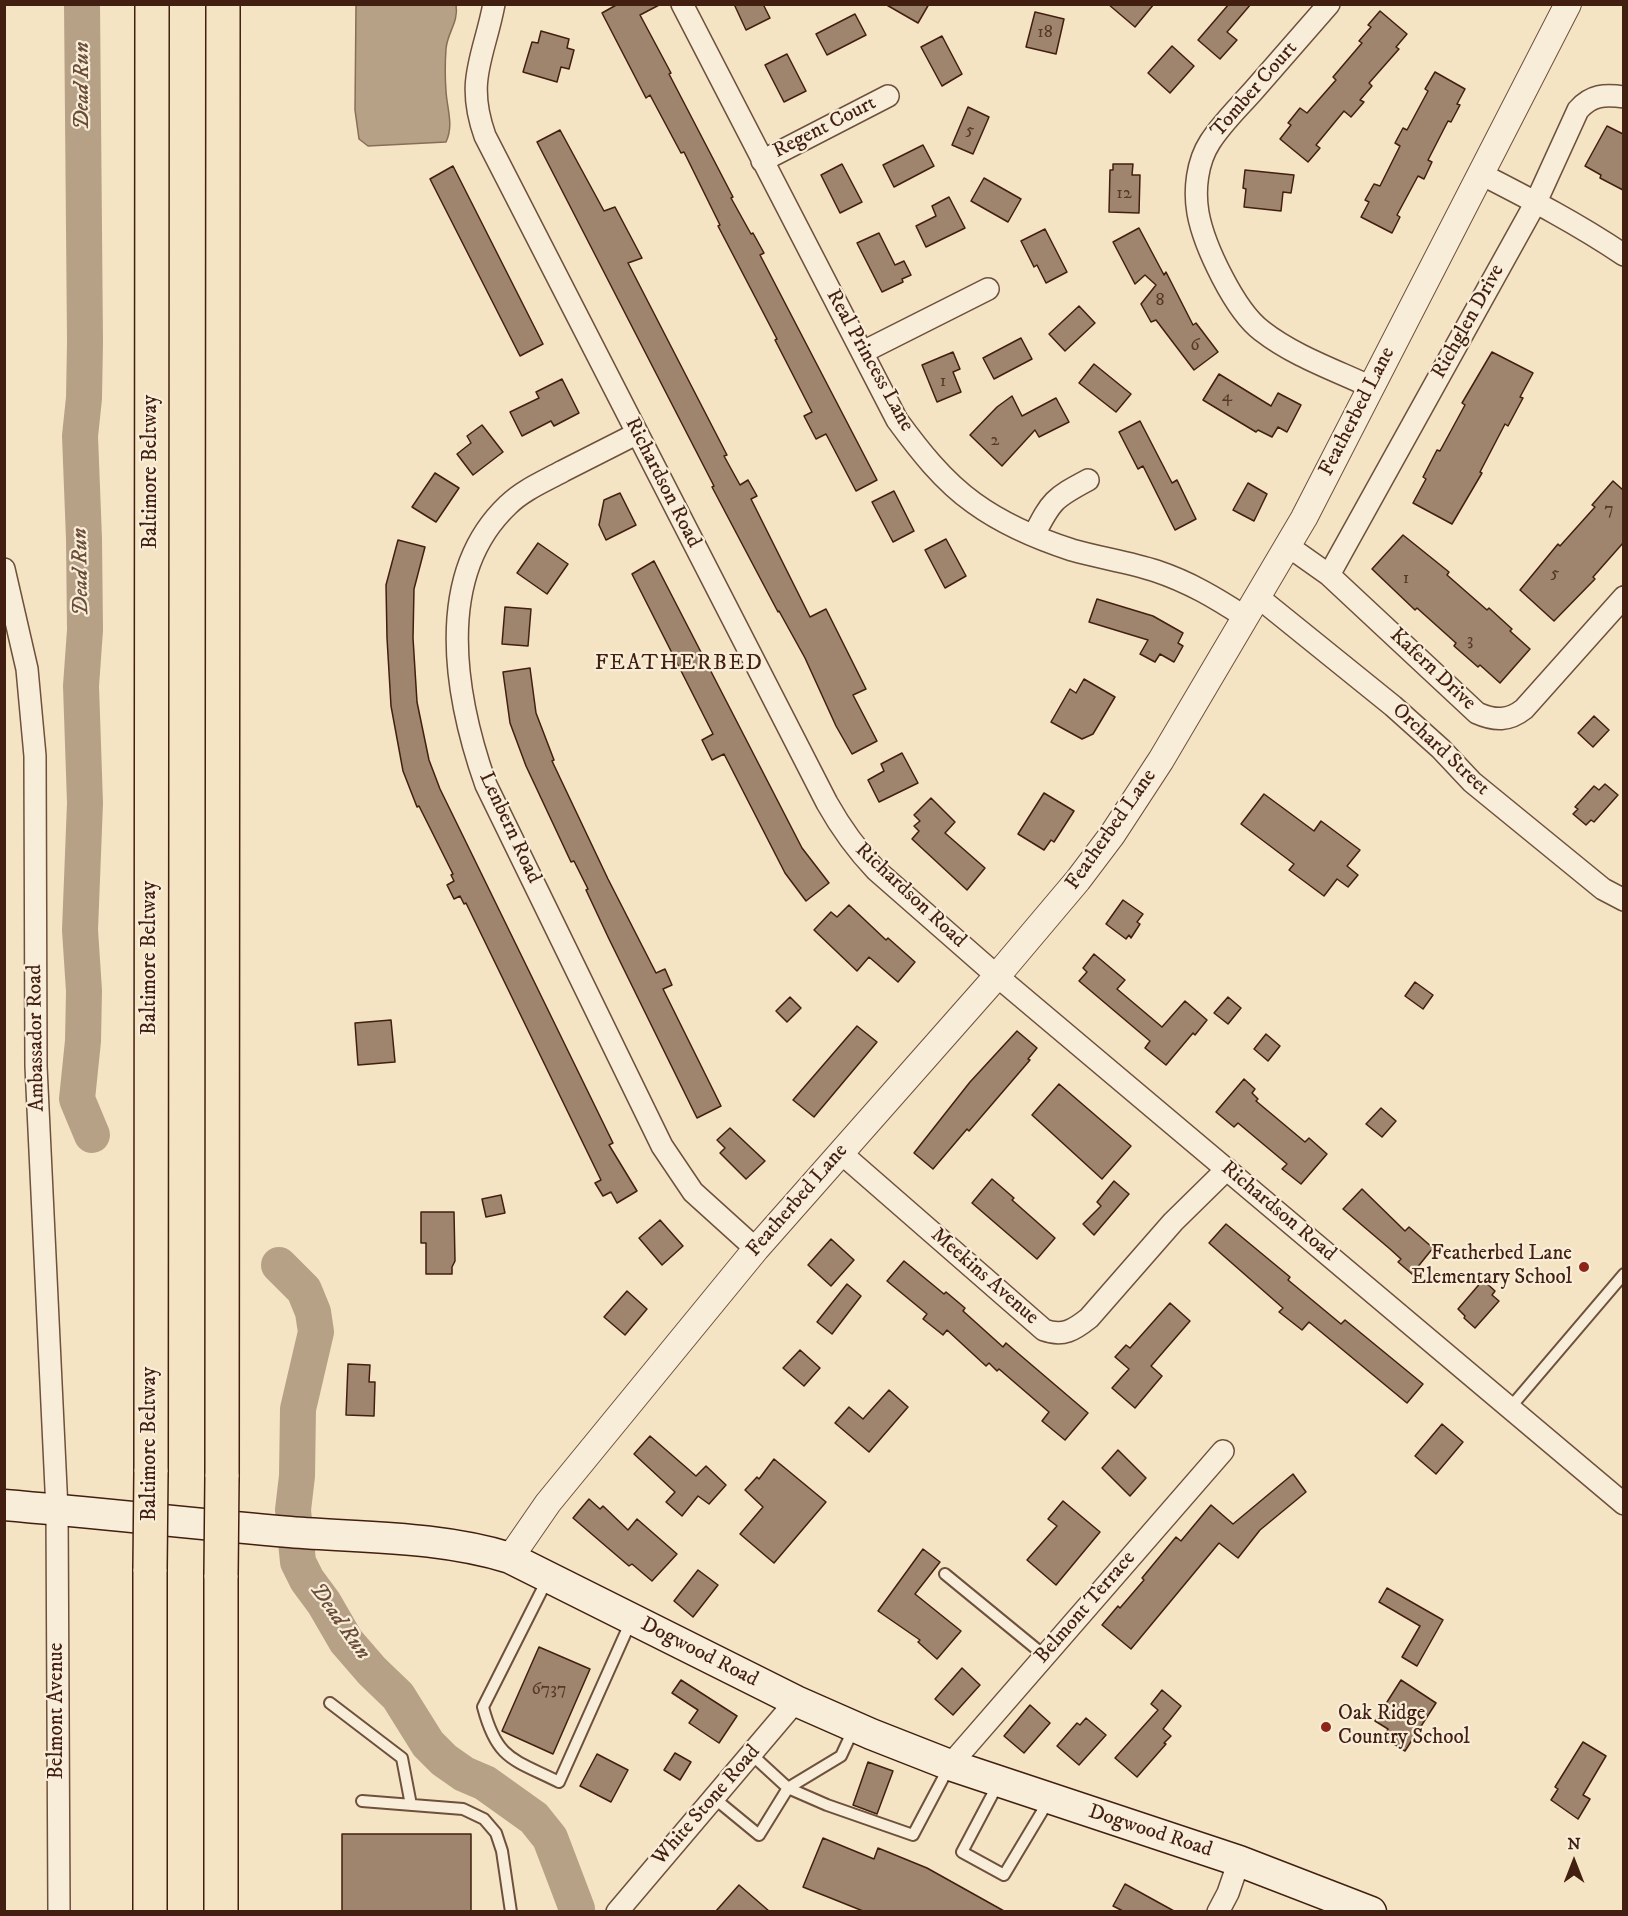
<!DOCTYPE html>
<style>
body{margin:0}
#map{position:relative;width:1628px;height:1916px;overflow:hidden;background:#f4e4c3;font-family:"IM FELL DW Pica",serif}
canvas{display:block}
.frame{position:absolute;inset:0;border:6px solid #421f10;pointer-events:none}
.north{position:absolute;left:1544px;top:1832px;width:60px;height:60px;-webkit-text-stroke:4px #f8edd8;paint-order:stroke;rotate:0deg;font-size:16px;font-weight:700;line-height:24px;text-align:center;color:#421f10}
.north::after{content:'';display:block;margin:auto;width:21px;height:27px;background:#421f10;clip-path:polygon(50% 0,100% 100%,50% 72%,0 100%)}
</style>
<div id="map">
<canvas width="1628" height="1916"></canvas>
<div class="frame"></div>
<div class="north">N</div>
</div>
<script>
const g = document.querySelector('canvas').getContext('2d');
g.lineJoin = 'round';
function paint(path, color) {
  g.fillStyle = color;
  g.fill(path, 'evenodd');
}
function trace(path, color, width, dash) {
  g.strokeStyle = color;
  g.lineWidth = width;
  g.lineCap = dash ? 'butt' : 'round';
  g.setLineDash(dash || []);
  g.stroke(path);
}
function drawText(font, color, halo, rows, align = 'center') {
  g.font = font + ' "IM FELL DW Pica",serif';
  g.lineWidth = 4.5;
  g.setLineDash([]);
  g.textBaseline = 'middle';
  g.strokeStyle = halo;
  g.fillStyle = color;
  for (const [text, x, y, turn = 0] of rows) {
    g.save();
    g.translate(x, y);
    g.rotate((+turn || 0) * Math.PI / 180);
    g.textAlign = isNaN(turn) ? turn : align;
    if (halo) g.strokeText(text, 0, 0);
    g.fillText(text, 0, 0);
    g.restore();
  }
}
const water = new Path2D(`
 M 356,5 L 456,5 C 459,22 447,33 446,49 C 445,63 445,78 446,91 C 447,109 454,125 446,142 L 368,146 L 359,139 L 355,110 Z`);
paint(water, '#b7a186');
trace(water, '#886d57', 1.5);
trace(new Path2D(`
 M 82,4 L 85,342 L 84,398 L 80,436 L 84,539 L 85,630 L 81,686 L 85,803 L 80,930 L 84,991 L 83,1041 L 77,1099 L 92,1135
 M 279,1265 L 304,1290 L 313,1312 L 316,1332 L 298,1409 L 297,1476 L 293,1510 L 298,1562 L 307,1580 L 324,1603 L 346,1641 L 372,1671 L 398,1696 L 428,1744 L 444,1760 L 464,1774 L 485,1783 L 534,1818 L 550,1838 L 577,1909`), '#b7a186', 36);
const building = new Path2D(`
 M 618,4 L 661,4 L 640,15 L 671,73 L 669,74 L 733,197 L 731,198 L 751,234 L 753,233 L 764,253 L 760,255 L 877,480 L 856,491 L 826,434 L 816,439 L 804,416 L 812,412 L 775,340 L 777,339 L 718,226 L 720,225 L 684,152 L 681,153 L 650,95 L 646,98 L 602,13 Z
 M 734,4 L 763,4 L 770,18 L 746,30 Z
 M 885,4 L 929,4 L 918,23 Z
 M 1108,4 L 1154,4 L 1135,27 Z
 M 1229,4 L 1251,4 L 1227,32 L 1237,40 L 1220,59 L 1198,40 Z
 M 1380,11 L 1407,34 L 1396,47 L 1399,49 L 1369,83 L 1372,86 L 1360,100 L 1364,102 L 1351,117 L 1344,111 L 1316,145 L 1320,148 L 1308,162 L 1280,139 L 1291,125 L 1288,123 L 1300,108 L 1307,113 L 1336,80 L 1333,77 L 1362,43 L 1359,41 L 1371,27 L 1368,25 Z
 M 1035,12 L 1064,19 L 1056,54 L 1026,47 Z
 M 855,14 L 866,35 L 827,55 L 816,34 Z
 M 541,31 L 569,39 L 567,48 L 574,50 L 569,69 L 561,67 L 557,82 L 523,72 L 532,42 L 538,43 Z
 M 942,36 L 962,74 L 942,86 L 921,47 Z
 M 1172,46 L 1194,66 L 1170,93 L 1148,73 Z
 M 787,54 L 806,91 L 784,102 L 765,65 Z
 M 1435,72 L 1465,89 L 1457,104 L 1460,105 L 1451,122 L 1448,121 L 1428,160 L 1432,162 L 1424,179 L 1418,176 L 1397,215 L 1400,217 L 1392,233 L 1361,217 L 1369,202 L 1365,200 L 1374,184 L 1380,186 L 1400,146 L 1395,143 L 1403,128 L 1407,130 L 1428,91 L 1425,89 Z
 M 968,107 L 989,117 L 973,154 L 952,145 Z
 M 1607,126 L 1623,134 L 1623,190 L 1600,178 L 1601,175 L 1585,166 Z
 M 560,130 L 604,211 L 615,207 L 642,258 L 628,263 L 727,455 L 724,456 L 740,485 L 748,480 L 757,496 L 751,499 L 810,617 L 826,609 L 866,689 L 853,695 L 877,741 L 852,754 L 836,726 L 805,658 L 779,611 L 778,612 L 712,487 L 714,486 L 537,142 Z
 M 923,145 L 934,166 L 894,187 L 883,165 Z
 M 842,164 L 862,202 L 840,213 L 821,175 Z
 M 1113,164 L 1133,164 L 1132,175 L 1140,175 L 1139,213 L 1109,212 L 1110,170 L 1113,170 Z
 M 453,166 L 543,344 L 520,356 L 430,179 Z
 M 1245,170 L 1294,175 L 1291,193 L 1283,192 L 1281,211 L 1244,207 L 1246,189 L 1243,188 Z
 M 984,178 L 1021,199 L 1008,222 L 971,201 Z
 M 949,197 L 965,228 L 926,247 L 916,226 L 936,216 L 932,206 Z
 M 1139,228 L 1164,275 L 1166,272 L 1193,325 L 1196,323 L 1218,352 L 1194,370 L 1156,320 L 1151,322 L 1141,304 L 1156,285 L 1145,275 L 1135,284 L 1113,242 Z
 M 1045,229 L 1067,272 L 1046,283 L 1037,265 L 1034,267 L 1021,241 Z
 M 879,233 L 895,265 L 904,261 L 911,275 L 902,279 L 903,282 L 882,292 L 857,243 Z
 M 1079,306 L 1095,323 L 1065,351 L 1049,334 Z
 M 1021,338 L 1032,359 L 994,379 L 983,358 Z
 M 953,352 L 960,369 L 953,372 L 961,392 L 937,402 L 922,365 Z
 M 1492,352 L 1533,373 L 1520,397 L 1523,398 L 1508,426 L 1505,424 L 1480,472 L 1482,473 L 1452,524 L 1413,503 L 1426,479 L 1423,477 L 1437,450 L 1440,451 L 1465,405 L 1462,403 Z
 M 1094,364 L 1131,394 L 1116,412 L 1079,383 Z
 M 1219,374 L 1271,406 L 1278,393 L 1301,405 L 1287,432 L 1278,427 L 1272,437 L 1258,430 L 1256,432 L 1203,400 Z
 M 562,379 L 579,413 L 554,426 L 551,421 L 522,436 L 510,412 L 539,398 L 536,392 Z
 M 1012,396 L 1022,416 L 1056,398 L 1069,422 L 1039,437 L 1035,430 L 1002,466 L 970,435 L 997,407 Z
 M 1140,421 L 1172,483 L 1177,480 L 1196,519 L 1175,530 L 1143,466 L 1138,469 L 1119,432 Z
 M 482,425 L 503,452 L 473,475 L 457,454 L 471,443 L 467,436 Z
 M 435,473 L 459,488 L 436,522 L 412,507 Z
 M 1613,481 L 1623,490 L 1623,543 L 1593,577 L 1595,579 L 1554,621 L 1520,590 L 1558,544 L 1560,546 L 1595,507 L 1592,505 Z
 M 1248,483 L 1267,494 L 1254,521 L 1233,510 Z
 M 894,491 L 914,531 L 893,542 L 872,502 Z
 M 620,493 L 636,525 L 606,540 L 599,525 L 604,500 Z
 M 1403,535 L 1449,572 L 1447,575 L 1487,610 L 1489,608 L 1512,629 L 1510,631 L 1530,649 L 1500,683 L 1480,665 L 1478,667 L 1454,646 L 1456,643 L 1417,608 L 1415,610 L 1372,569 Z
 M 946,539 L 966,576 L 945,588 L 925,550 Z
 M 398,540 L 425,547 L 414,589 L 413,638 L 417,702 L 429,760 L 440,789 L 613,1143 L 609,1145 L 637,1191 L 617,1203 L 611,1192 L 603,1196 L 595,1183 L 601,1180 L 466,903 L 464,904 L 460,896 L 454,899 L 447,885 L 454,881 L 451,875 L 453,874 L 419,806 L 417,807 L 403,771 L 391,706 L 387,638 L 386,585 Z
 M 538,543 L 568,564 L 547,594 L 517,573 Z
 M 654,561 L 802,848 L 829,883 L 806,901 L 785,873 L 724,754 L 712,760 L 702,740 L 713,734 L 632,574 Z
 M 1097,599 L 1153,616 L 1183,633 L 1178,643 L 1183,646 L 1174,662 L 1160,654 L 1155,662 L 1140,654 L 1148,640 L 1089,622 Z
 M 505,607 L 531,609 L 528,646 L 502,644 Z
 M 530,668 L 536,713 L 554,760 L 552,761 L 608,879 L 656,973 L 665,969 L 672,985 L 663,989 L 721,1106 L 697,1118 L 609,939 L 586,890 L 588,889 L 574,861 L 571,862 L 526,766 L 510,723 L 503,672 Z
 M 1084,679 L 1115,697 L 1093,734 L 1082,739 L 1051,722 L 1070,689 L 1076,693 Z
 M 1594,716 L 1609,730 L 1593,747 L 1578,733 Z
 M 902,753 L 918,783 L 879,802 L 868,780 L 884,771 L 881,764 Z
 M 1605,784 L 1618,795 L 1594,822 L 1591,820 L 1586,825 L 1573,814 L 1578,809 L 1575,807 L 1594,786 L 1599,790 Z
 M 1044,793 L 1074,811 L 1054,842 L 1051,840 L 1044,850 L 1018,834 Z
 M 1264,794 L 1314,831 L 1321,821 L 1360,850 L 1347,866 L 1358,875 L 1348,887 L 1337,879 L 1324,896 L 1289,870 L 1294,864 L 1241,824 Z
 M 931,798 L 955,822 L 945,833 L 985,868 L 967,890 L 912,839 L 919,831 L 914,826 L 920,821 L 914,815 Z
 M 1123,900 L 1143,914 L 1137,922 L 1140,924 L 1131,938 L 1129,935 L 1126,939 L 1106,924 Z
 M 849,905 L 886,940 L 888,938 L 915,962 L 898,982 L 869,957 L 857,971 L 814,930 L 831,912 L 837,917 Z
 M 1094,954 L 1125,980 L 1117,989 L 1162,1027 L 1185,1001 L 1207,1020 L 1195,1035 L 1193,1033 L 1166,1065 L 1145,1048 L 1150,1041 L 1079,981 L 1087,972 L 1083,968 Z
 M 1415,982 L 1433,995 L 1423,1009 L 1405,996 Z
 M 790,997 L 801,1008 L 787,1022 L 776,1011 Z
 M 1228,997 L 1241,1008 L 1228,1024 L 1214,1013 Z
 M 391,1020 L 395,1062 L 358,1065 L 355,1023 Z
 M 857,1026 L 877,1042 L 814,1117 L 793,1100 Z
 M 1017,1031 L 1037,1048 L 1028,1059 L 1030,1060 L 969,1131 L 967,1129 L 933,1169 L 914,1153 L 970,1082 Z
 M 1266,1034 L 1280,1046 L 1268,1061 L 1254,1049 Z
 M 1244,1079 L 1255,1089 L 1252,1093 L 1258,1099 L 1256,1101 L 1305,1142 L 1309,1138 L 1327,1154 L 1301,1184 L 1282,1169 L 1287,1164 L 1238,1123 L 1234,1127 L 1216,1112 Z
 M 1059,1084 L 1131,1146 L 1102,1179 L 1032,1115 Z
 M 1381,1108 L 1396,1121 L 1382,1137 L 1366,1124 Z
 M 730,1128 L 765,1161 L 746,1179 L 720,1153 L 725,1148 L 717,1140 Z
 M 992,1179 L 1014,1198 L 1012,1200 L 1055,1238 L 1037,1259 L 972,1203 Z
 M 1114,1181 L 1129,1194 L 1094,1235 L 1083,1224 L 1101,1206 L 1097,1202 Z
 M 1362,1189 L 1405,1231 L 1409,1227 L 1433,1248 L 1412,1274 L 1398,1262 L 1401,1259 L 1390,1249 L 1343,1209 Z
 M 501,1195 L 505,1213 L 486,1217 L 482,1199 Z
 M 421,1212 L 454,1212 L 455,1261 L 452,1267 L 452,1274 L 426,1274 L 426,1243 L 421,1243 Z
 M 660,1220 L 683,1246 L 662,1265 L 639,1238 Z
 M 1226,1224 L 1290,1277 L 1288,1280 L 1341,1324 L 1345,1320 L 1423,1384 L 1407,1403 L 1309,1322 L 1302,1330 L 1279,1312 L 1283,1308 L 1209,1243 Z
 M 831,1239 L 854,1260 L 831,1286 L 808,1265 Z
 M 904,1261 L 944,1294 L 946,1292 L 965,1308 L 963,1311 L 1003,1347 L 1006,1343 L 1088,1413 L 1065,1440 L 1042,1421 L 1049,1412 L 999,1369 L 997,1371 L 989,1363 L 986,1366 L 947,1330 L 943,1335 L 923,1319 L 927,1314 L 887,1281 Z
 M 1483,1280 L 1495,1291 L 1492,1295 L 1499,1301 L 1475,1328 L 1464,1318 L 1465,1316 L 1458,1309 Z
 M 847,1284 L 861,1296 L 832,1334 L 817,1322 Z
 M 627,1291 L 647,1309 L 625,1335 L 604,1317 Z
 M 1170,1303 L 1190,1321 L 1151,1366 L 1162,1376 L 1135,1408 L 1112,1388 L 1129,1369 L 1115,1357 L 1126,1345 L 1130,1348 Z
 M 800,1350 L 820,1368 L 804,1386 L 783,1368 Z
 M 348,1364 L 370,1365 L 369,1382 L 375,1382 L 374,1416 L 346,1415 Z
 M 889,1390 L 908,1407 L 869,1452 L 835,1423 L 849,1407 L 863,1419 Z
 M 1442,1424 L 1463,1442 L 1436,1474 L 1415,1456 Z
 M 650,1436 L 696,1476 L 706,1466 L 726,1485 L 709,1504 L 698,1496 L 682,1516 L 666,1502 L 675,1492 L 634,1454 Z
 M 1118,1450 L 1146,1478 L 1130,1496 L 1102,1468 Z
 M 774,1459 L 826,1502 L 774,1563 L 740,1534 L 763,1507 L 745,1490 L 757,1477 L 759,1479 Z
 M 1293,1474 L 1306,1492 L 1260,1530 L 1238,1558 L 1219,1543 L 1131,1649 L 1102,1625 L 1118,1606 L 1120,1608 L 1144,1580 L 1142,1578 L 1176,1537 L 1181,1541 L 1211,1505 L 1233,1524 Z
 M 589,1499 L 600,1509 L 603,1506 L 628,1530 L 637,1519 L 677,1554 L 652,1581 L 632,1564 L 629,1566 L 573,1518 Z
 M 1063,1501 L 1100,1532 L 1056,1585 L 1027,1560 L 1057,1526 L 1048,1519 Z
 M 923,1549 L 940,1562 L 915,1594 L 961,1631 L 937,1659 L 918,1642 L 920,1640 L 878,1611 Z
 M 698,1570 L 718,1585 L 693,1617 L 674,1601 Z
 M 1387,1588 L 1443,1620 L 1417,1666 L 1402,1657 L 1420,1626 L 1379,1602 Z
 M 539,1647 L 590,1669 L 553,1754 L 502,1731 Z
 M 962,1668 L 980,1685 L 953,1715 L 935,1699 Z
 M 681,1680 L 737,1716 L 719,1743 L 689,1723 L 698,1710 L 672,1693 Z
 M 1401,1680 L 1436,1703 L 1405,1751 L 1383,1737 L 1388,1729 L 1375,1721 Z
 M 1162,1690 L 1181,1706 L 1163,1729 L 1171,1736 L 1164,1743 L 1166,1744 L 1137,1777 L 1115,1758 L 1158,1710 L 1151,1704 Z
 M 1030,1705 L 1050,1723 L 1024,1753 L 1004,1736 Z
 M 1086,1718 L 1106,1735 L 1079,1765 L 1057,1746 L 1077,1723 L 1080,1725 Z
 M 1583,1742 L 1606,1756 L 1583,1795 L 1590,1799 L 1578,1819 L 1551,1800 L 1558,1789 L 1555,1787 Z
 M 675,1753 L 691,1762 L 680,1780 L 664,1770 Z
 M 597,1754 L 628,1770 L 611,1802 L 580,1786 Z
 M 868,1762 L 893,1771 L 877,1814 L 853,1805 Z
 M 342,1834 L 471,1834 L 471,1911 L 342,1911 Z
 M 823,1838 L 874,1859 L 878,1848 L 927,1868 L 1004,1911 L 863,1911 L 803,1887 Z
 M 1125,1884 L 1174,1911 L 1123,1911 L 1113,1906 Z
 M 739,1885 L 769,1911 L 716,1911 Z`);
paint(building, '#9f856d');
trace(building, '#421f10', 1.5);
const service = new Path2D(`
 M 1509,1409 L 1624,1274
 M 945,1574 L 1045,1656
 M 547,1580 L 483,1707 C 497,1760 513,1759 559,1782 L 631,1621
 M 330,1703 L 402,1758 L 411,1805
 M 751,1754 L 788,1788 L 841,1756 L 854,1728
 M 998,1784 L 962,1852 L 1004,1875 L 1049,1800
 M 714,1798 L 759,1835 L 788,1788 L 827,1805 L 913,1835 L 949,1767
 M 362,1801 L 463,1809 L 484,1819 L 496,1833 L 502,1851 L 511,1912`);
const minor = new Path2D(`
 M 494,4 C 484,57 465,80 485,136 L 827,803 C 841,828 856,849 876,870 L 997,976 L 1624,1504
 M 682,4 L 897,420 C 919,450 943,481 974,503 C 1003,524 1038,539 1072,550 C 1100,558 1129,562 1156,571 C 1189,582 1216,598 1245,617
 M 1329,4 C 1304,33 1279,61 1254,90 C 1239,107 1222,123 1210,142 C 1197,162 1194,190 1198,213 C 1204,246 1235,311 1262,331 C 1294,356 1335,370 1371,387
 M 762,161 L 888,96
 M 1481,174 C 1530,199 1578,224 1624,255
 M 863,352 L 988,289
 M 636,434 C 612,446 587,459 563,471 C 545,481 523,490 508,505 C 433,576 455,697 486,785 L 662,1146 L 693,1192 L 756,1249
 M 1034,535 C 1051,501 1054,498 1088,480
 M 1288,546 L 1329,575 L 1477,713 C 1495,721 1509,721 1524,709 L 1624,597
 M 4,569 L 27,669 L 35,756 L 36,1066 L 57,1510 L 59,1912
 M 1329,575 L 1536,202 L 1578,110 C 1591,95 1605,94 1624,97
 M 1258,597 L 1393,706 L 1441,749 L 1472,782 L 1603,889 L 1624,900
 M 841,1153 L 1044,1330 C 1063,1337 1074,1330 1089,1318 L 1173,1222 L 1227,1169
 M 950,1765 L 1223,1451
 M 617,1912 L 796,1701
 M 1218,1912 L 1228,1893 L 1239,1861`);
const tertiary = new Path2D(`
 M 510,1558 L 548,1503 L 756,1249 L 997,976 L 1078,880 L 1112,835 L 1161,760 L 1304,518 L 1568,4`);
const secondary = new Path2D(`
 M 4,1505 C 100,1513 195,1524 290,1532 C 363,1538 439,1536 510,1558 L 796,1701 L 871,1734 L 950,1765 L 1239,1861 L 1371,1912`);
const motorway = new Path2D(`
 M 151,1472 L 152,4
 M 222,1477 L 223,4
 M 221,1575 L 221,1912
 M 150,1912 L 150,1569`);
trace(service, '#6e503d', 14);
trace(minor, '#6e503d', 24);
trace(tertiary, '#6e503d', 28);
trace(secondary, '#421f10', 33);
trace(motorway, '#421f10', 36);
trace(service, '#f8edd8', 10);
trace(minor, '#f8edd8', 21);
trace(tertiary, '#f8edd8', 26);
trace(secondary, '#f8edd8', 30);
trace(motorway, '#f4e4c3', 33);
const motorwayBridge = new Path2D(`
 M 150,1569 L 151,1472
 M 221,1575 L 222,1477`);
trace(motorwayBridge, '#421f10', 36, []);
trace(motorwayBridge, '#f4e4c3', 33);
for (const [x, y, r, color] of [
 [1584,1267,6,"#8f2418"],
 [1326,1727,6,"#8f2418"]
]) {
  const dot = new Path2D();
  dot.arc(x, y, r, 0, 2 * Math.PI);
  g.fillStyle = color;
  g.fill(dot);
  trace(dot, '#f8edd8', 2);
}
drawText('18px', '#593827', null, [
 ["18",1045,33],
 ["5",970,131],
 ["12",1124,194],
 ["8",1160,301],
 ["6",1195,346],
 ["1",943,382],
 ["4",1227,397],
 ["2",995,441],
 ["7",1609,510],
 ["5",1555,574],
 ["1",1406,579],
 ["3",1470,641],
 ["6737",549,1690]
]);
drawText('21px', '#421f10', '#f8edd8', [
 ["Tomber Court",1255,90,-49],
 ["Regent Court",825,128,-27],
 ["Richglen Drive",1469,322,-61],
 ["Real Princess Lane",869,361,61],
 ["Featherbed Lane",1358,412,-63],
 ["Baltimore Beltway",152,472,-90],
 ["Richardson Road",662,483,63],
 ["Kafern Drive",1432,670,43],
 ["Orchard Street",1440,750,43],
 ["Lenbern Road",509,828,65],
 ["Featherbed Lane",1112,830,-55],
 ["Richardson Road",910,896,43],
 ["Baltimore Beltway",151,958,-90],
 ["Ambassador Road",37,1038,-91],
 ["Featherbed Lane",798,1201,-49],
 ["Richardson Road",1278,1212,40],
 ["Meekins Avenue",984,1277,41],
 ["Baltimore Beltway",151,1444,-90],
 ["Belmont Terrace",1086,1608,-49],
 ["Dogwood Road",699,1653,27],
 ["Belmont Avenue",58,1711,-90],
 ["White Stone Road",707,1806,-49],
 ["Dogwood Road",1150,1832,18]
]);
drawText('21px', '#421f10', '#f8edd8', [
 ["Featherbed Lane",1572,1255],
 ["Elementary School",1572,1279],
 ["Oak Ridge",1338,1715,"left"],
 ["Country School",1338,1739,"left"]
], 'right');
drawText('italic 22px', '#6b4c39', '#f8edd8', [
 ["Dead Run",83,86,-90],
 ["Dead Run",82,572,-91],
 ["Dead Run",339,1622,55]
]);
g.letterSpacing = '1.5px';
drawText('22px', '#421f10', '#f8edd8', [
 ["FEATHERBED",679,664]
]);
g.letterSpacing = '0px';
</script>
